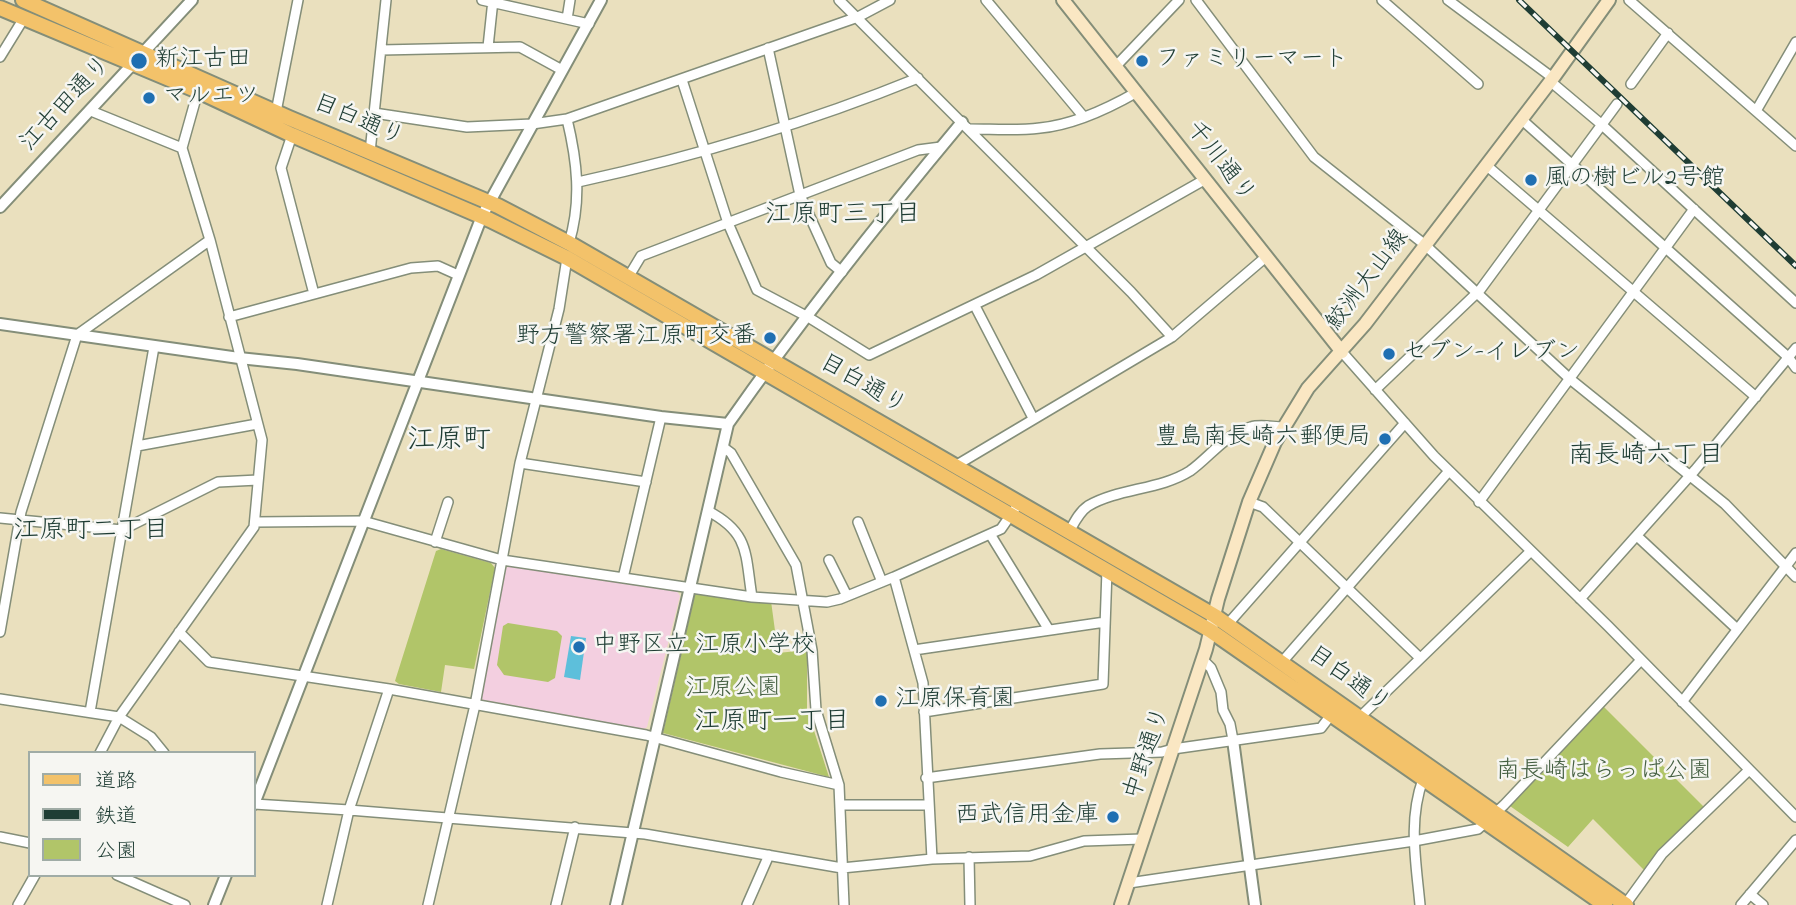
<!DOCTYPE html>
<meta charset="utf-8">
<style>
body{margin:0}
#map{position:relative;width:1796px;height:905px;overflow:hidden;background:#eae0be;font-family:"Indie Flower","Klee One",sans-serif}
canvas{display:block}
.legend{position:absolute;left:28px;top:751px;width:228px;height:126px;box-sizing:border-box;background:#f6f6f2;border:2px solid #a0aca6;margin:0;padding:9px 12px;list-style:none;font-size:21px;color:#1f3d34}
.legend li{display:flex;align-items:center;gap:14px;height:35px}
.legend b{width:35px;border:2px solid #a0aca6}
</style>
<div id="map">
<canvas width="1796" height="905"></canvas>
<ul class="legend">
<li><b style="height:9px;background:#f3c26a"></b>道路</li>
<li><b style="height:9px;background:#1f3d34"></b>鉄道</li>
<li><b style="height:19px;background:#b1c569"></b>公園</li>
</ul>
</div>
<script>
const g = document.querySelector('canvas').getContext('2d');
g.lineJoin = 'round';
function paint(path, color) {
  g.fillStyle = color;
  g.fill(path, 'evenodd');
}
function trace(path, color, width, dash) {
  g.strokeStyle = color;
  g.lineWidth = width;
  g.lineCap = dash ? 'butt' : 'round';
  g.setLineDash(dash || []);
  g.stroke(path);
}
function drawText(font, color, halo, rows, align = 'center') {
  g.font = font + ' "Indie Flower","Klee One",sans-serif';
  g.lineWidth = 5;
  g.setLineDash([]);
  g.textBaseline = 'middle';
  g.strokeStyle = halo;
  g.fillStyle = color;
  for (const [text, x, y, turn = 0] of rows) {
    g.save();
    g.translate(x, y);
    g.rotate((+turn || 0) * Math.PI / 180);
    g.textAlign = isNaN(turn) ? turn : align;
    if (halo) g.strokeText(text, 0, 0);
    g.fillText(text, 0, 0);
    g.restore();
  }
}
paint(new Path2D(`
 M 509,566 L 677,591 L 680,596 L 647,727 L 644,729 L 483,700 L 481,697 L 505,569 Z`), '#f3cfe0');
paint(new Path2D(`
 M 441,549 L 491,563 L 495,568 L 474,669 L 445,665 L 441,692 L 399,684 L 395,681 L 436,551 Z
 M 695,594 L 771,601 L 778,653 L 807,650 L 807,709 L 829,777 L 663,733 Z
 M 508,623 L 557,631 L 562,636 L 555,678 L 548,682 L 504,675 L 497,665 L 503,626 Z
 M 1603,706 L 1704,807 L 1659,850 L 1645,871 L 1593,819 L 1568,847 L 1510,806 L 1509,802 Z`), '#b1c569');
paint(new Path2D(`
 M 571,636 L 586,638 L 580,680 L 564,677 Z`), '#5dbfdb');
const minor = new Path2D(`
 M 482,0 L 589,24
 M 839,0 L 1131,292 L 1172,337
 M 986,0 L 1083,116
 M 1196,0 L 1314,157 L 1424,244 L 1570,379 L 1725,504 L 1796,577
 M 1382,0 L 1478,84
 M 1448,0 L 1553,78
 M 1629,0 L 1796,146
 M 567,19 L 570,0
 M 488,47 L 493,0
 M 768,48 L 800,195 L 831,263 L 842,272
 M 381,50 L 520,47 L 562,70
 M 0,57 L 24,18
 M 1116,66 L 1179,0
 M 682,80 L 728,223 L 757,290 L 808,317 L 869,355 L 1036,275 L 1204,180
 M 1550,81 L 1601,124 L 1796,303
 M 1631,84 L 1668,33
 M 91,111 L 182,148
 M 1756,111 L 1796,42
 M 276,112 L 298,0
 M 374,113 L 467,127 L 532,124 L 567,119 L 858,17 L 890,0
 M 567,119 C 577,161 582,200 569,243
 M 1521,119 L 1788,357 L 1796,368
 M 970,129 C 993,129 1017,131 1040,128 C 1073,125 1109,108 1137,92
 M 292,135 L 281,168 L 314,294
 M 370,152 L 386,0
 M 1486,165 L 1756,397
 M 578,182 C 697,156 805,124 918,78
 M 629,276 L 641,256 L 918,150 L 941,147
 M 975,306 L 1033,418
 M 229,317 L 411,268 L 438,266 L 458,275
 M 1342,352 L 1434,456 L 1608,626 L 1796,817
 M 1375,390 L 1480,290 L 1617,104
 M 137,446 L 257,424
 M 723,447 L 731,453 L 796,565 L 812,650 L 816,710 L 839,785 L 844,905
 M 520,463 L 646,482
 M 955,466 L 1172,337 L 1267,256
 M 1249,502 L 1263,507 L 1420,658
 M 1479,502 L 1694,209
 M 708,511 C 750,533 745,554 752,597
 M 0,518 L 122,530 L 218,482 L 258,480
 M 255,522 L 363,521 L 502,560 L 752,597 L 827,602 L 840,599 L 894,577 L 1001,529 L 1019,503
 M 858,522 L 882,582
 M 1069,532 C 1074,523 1079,512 1088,506 C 1119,488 1160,490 1190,471 C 1210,457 1226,433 1251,427 C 1260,424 1273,427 1283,427
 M 990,534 L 1049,630
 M 1637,536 L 1737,629
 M 435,542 L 448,502
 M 829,560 L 847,596
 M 894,577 L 923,683 L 932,859
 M 623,578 L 661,417
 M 1580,599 L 1695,470 L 1796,348
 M 1227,625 L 1405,423
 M 0,632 L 21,512 L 77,335 L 210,240
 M 179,632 L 209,662 L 389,689 L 646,735 L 781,772 L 839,785
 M 914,650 L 1105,622
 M 1203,660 L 1211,668 L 1221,692 L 1223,710 L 1230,724 L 1233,740
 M 1282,662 L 1449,471
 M 0,699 L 119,717 L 151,737 L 164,753
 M 1682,702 L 1796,553
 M 90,712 L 154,347
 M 924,712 L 1103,684 L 1107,570
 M 1359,718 L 1531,551
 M 100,753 L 119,717 L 254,527 L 262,440 L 210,240 L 182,148 L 198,91
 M 926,778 L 1100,754 L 1162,752 L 1173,749 L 1321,728 L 1331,715
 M 254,804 L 349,810 L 645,834 L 842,868 L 932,859 L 1030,856 L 1084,841 L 1142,839
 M 840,805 L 928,805
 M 0,837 L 30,843
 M 969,857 L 970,905
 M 117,875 L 185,905
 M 1129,883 L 1414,841 L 1478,829 L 1504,805 L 1641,660
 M 1750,894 L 1763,905
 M 18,905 L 35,875
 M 327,905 L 349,810 L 389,689
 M 428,905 L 475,705 L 520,463 L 559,309 L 567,258
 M 556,905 L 575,827
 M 747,905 L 769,855
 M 1420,905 C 1416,861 1408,821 1423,779
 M 1625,905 L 1662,854 L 1748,771
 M 1741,905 L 1796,840`);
const tertiary = new Path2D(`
 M 0,207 L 192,0
 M 0,324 L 239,358 L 297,364 L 661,417 L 728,424
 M 1233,740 L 1255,905
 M 254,804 L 482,216 L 601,0
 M 214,905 L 226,875
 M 616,905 L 728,424 C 801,320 881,219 962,122`);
const secondary = new Path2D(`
 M 1063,0 L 1342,352
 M 1121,905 L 1206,649 L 1218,599 L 1249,502 L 1275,442 L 1308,388 L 1365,324 L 1553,78 L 1609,0`);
const primary = new Path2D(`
 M 23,0 L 289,118 L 498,206 L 569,243 L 1215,616 L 1626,905
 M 0,8 L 198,91 L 292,135 L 490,220 L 567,258 L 1211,631 L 1605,905`);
trace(minor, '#848e79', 12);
trace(tertiary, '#848e79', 14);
trace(secondary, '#848e79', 16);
trace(primary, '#848e79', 18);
trace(minor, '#fff', 9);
trace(tertiary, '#fff', 10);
trace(secondary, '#fae7c3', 12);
trace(primary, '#f3c26a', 14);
const rail = new Path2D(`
 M 1519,0 L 1796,266`);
trace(rail, '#1f3d34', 6);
trace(rail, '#f6f6f2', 3.5, [10]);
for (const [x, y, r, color] of [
 [139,61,9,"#1f6fb2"],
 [1142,61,7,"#1f6fb2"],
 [149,98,7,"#1f6fb2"],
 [1531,180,7,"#1f6fb2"],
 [770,338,7,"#1f6fb2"],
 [1389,354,7,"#1f6fb2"],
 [1385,439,7,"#1f6fb2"],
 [579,647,7,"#1f6fb2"],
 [881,701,7,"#1f6fb2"],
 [1113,817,7,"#1f6fb2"]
]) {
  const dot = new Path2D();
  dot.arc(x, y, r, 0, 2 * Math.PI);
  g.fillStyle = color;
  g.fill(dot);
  trace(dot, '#f6f6f2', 2.5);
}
drawText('24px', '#1f3d34', '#f6f6f2', [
 ["新江古田",155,61],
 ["ファミリーマート",1156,61],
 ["マルエツ",163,98],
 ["風の樹ビル2号館",1545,180],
 ["野方警察署江原町交番",756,338,"right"],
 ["セブン-イレブン",1403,354],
 ["豊島南長崎六郵便局",1371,439,"right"],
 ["中野区立 江原小学校",593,647],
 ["江原保育園",895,701],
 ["西武信用金庫",1099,817,"right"]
], 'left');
drawText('24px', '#1f3d34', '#f6f6f2', [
 ["江古田通り",67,105,-47],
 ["目白通り",358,122,23],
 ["千川通り",1219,163,52],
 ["鮫洲大山線",1369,281,-53],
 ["目白通り",862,386,30],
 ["目白通り",1348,681,36],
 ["中野通り",1149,754,-71]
]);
drawText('24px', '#445f41', '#f6f6f2', [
 ["江原公園",733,690],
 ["南長崎はらっぱ公園",1604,773]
]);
drawText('26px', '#1f3d34', '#f6f6f2', [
 ["江原町三丁目",843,217],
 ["南長崎六丁目",1646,458],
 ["江原町二丁目",91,533],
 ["江原町一丁目",772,724]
]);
drawText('28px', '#1f3d34', '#f6f6f2', [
 ["江原町",449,442]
]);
</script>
